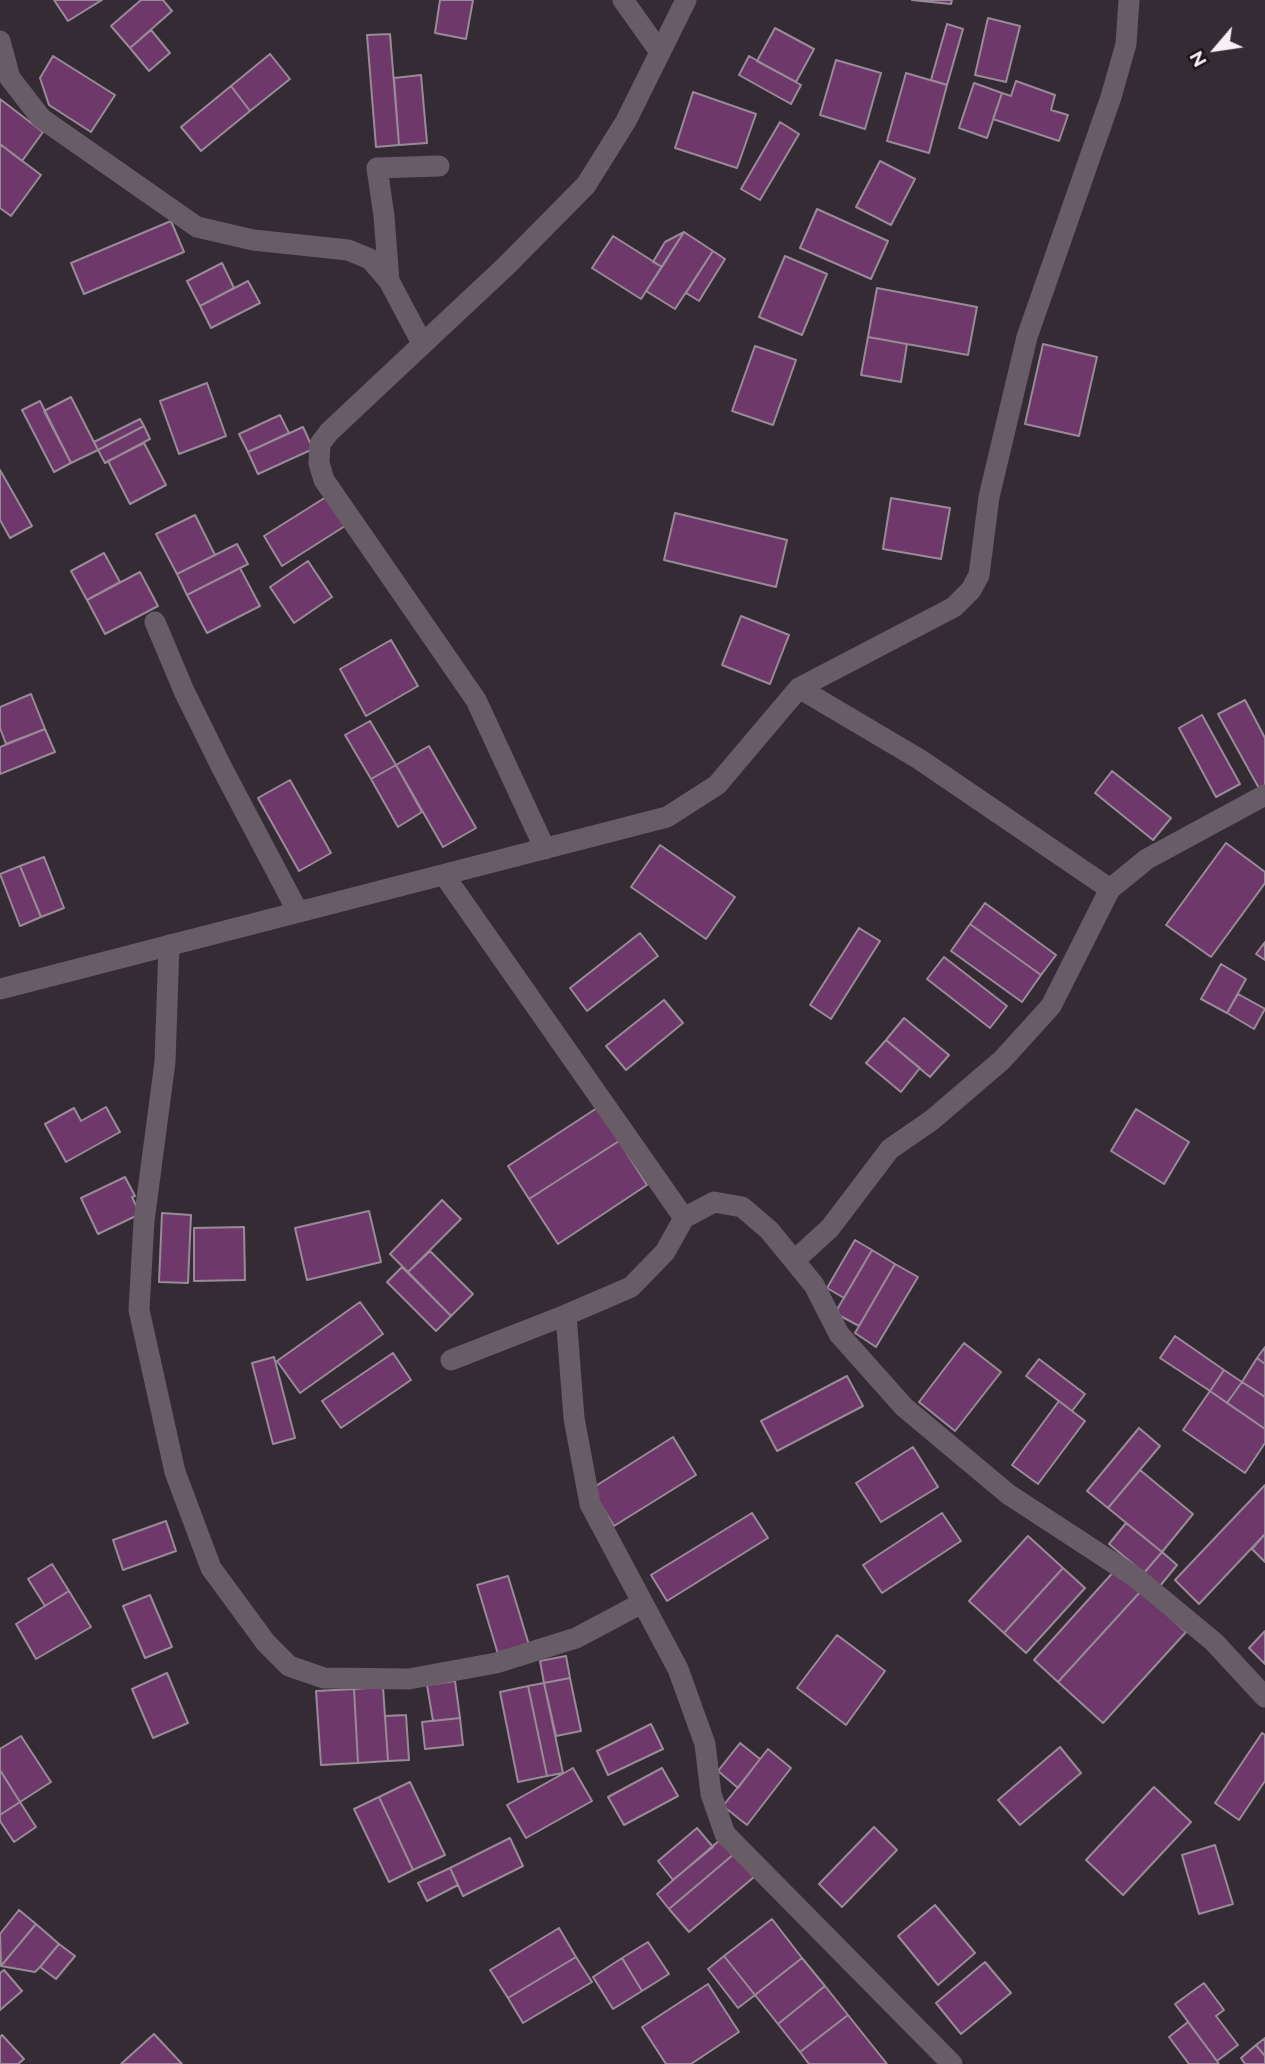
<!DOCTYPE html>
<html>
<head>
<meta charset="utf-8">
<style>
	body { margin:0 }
	#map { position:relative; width:1265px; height:2064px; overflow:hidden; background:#352b34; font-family:Raleway,sans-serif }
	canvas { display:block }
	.north { position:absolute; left:1181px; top:14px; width:70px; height:70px; -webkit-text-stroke:5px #1a1519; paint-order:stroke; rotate:241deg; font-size:19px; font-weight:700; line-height:28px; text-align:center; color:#f7f0f6 }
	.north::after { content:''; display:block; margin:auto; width:24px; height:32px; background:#f7f0f6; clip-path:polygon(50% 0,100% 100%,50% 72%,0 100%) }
</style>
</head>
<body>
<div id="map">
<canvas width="1265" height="2064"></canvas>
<div class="north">N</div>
</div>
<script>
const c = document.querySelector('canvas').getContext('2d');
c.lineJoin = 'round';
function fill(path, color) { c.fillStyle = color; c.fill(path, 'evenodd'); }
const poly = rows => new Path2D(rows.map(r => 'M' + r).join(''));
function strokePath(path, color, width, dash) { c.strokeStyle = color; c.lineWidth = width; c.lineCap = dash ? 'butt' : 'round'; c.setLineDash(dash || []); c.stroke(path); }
const building = poly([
	[54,0,102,0,68,21,54,0],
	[141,0,163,0,172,11,130,48,111,26,141,0],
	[440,0,473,0,466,39,435,33,440,0],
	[912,0,952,0,951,4,912,0],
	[988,18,1020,26,1006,82,975,75,988,18],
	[947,24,963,29,947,85,931,80,947,24],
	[775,28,814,49,796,82,757,61,775,28],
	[151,30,170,53,149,71,130,48,151,30],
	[390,34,399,145,376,147,367,35,390,34],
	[270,54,290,79,250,111,231,86,270,54],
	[53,56,115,95,91,132,49,105,40,78,53,56],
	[749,56,801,85,791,104,739,75,749,56],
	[836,60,881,73,865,129,820,115,836,60],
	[906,73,947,85,929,153,887,141,906,73],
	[421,75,427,143,399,145,394,78,421,75],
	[1016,81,1055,95,1051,110,1068,115,1059,141,993,119,1002,93,1011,96,1016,81],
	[974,83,1002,93,987,138,959,128,974,83],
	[231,86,250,111,201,151,181,127,231,86],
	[693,92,756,114,737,168,675,148,693,92],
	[0,99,43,132,22,161,0,144,0,99],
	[780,122,799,134,760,200,741,189,780,122],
	[0,144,41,175,11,216,0,208,0,144],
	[880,161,915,179,891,225,856,207,880,161],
	[817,209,888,241,871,279,800,248,817,209],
	[171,221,184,252,84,294,71,263,171,221],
	[684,232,713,251,675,309,646,291,684,232],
	[684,232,662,267,653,262,665,242,684,232],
	[613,236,662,267,641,299,592,268,613,236],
	[713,251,725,259,699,301,686,293,713,251],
	[785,256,827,274,802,335,759,317,785,256],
	[222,263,234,288,200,306,187,281,222,263],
	[248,281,260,303,211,328,200,306,248,281],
	[877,288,977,307,968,355,868,337,877,288],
	[868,337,907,344,901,382,861,375,868,337],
	[1043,344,1097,357,1079,436,1025,424,1043,344],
	[755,346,796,360,773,425,732,411,755,346],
	[207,383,226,436,179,454,160,401,207,383],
	[71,397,98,450,71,463,44,411,71,397],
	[40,401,71,463,54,472,22,410,40,401],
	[280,415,289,433,248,452,239,434,280,415],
	[140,419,144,426,98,450,94,442,140,419],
	[144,426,150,439,105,463,98,450,144,426],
	[303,427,313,449,258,474,248,452,303,427],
	[144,443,166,485,130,504,108,461,144,443],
	[0,470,32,526,10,538,0,520,0,470],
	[326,497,345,526,282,566,264,536,326,497],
	[891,498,950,508,941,559,883,549,891,498],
	[675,513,787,540,776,587,664,560,675,513],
	[195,515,215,555,177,574,156,534,195,515],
	[237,544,248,564,187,595,177,574,237,544],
	[104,553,120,582,87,600,71,571,104,553],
	[308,561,332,597,294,623,270,587,308,561],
	[240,568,260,606,207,633,187,595,240,568],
	[140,572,158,606,105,634,87,600,140,572],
	[741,616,789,635,770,684,722,665,741,616],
	[391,640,418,686,366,716,340,669,391,640],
	[31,694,45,729,6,744,0,728,0,707,31,694],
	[1245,700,1265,738,1265,787,1260,790,1218,714,1245,700],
	[1202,715,1240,784,1216,797,1179,728,1202,715],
	[370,721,396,765,371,779,345,735,370,721],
	[45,729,55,752,0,774,0,747,45,729],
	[429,746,476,828,443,847,396,765,429,746],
	[396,765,422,812,398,827,371,779,396,765],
	[1112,771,1171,818,1153,840,1095,793,1112,771],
	[290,780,331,853,299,871,258,798,290,780],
	[1226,843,1265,872,1265,883,1211,957,1166,925,1226,843],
	[660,845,735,897,706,939,631,887,660,845],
	[44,857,64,908,41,917,20,866,44,857],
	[20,866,41,917,20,926,0,874,20,866],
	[985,903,1056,955,1041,975,970,924,985,903],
	[970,924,1041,975,1022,1002,951,951,970,924],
	[859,928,880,941,831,1019,810,1005,859,928],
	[640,933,658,956,587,1011,570,988,640,933],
	[1265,942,1265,960,1256,954,1265,942],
	[944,957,1007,1006,990,1028,927,979,944,957],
	[1221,964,1246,979,1227,1013,1201,999,1221,964],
	[1238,994,1265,1009,1254,1029,1227,1013,1238,994],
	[664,1000,683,1023,626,1070,606,1046,664,1000],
	[904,1018,949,1055,930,1077,886,1040,904,1018],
	[886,1040,920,1068,901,1092,866,1063,886,1040],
	[106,1107,120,1132,66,1162,45,1124,74,1108,81,1121,106,1107],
	[597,1108,619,1141,529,1199,508,1166,597,1108],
	[1136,1109,1189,1142,1164,1184,1111,1151,1136,1109],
	[619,1141,647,1185,558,1244,529,1199,619,1141],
	[125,1177,135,1196,132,1197,140,1214,98,1234,81,1198,125,1177],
	[442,1200,461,1219,408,1272,390,1254,442,1200],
	[369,1211,381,1262,307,1280,295,1228,369,1211],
	[162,1213,191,1215,188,1283,159,1282,162,1213],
	[244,1227,245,1280,194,1281,194,1228,244,1227],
	[855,1240,872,1250,844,1298,827,1288,855,1240],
	[872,1250,895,1264,859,1326,835,1313,872,1250],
	[430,1251,473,1294,451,1316,408,1272,430,1251],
	[895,1264,918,1277,876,1347,855,1333,895,1264],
	[402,1267,451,1316,436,1331,387,1282,402,1267],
	[360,1302,383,1334,300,1393,277,1361,360,1302],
	[1175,1336,1224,1370,1210,1391,1160,1358,1175,1336],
	[964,1343,1001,1372,955,1431,919,1402,964,1343],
	[1265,1347,1265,1364,1257,1358,1265,1347],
	[393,1353,411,1380,341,1428,322,1401,393,1353],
	[274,1357,295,1438,273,1444,252,1363,274,1357],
	[1257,1358,1265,1364,1265,1397,1242,1382,1257,1358],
	[1039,1359,1085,1394,1072,1411,1026,1376,1039,1359],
	[1224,1370,1242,1382,1227,1403,1210,1391,1224,1370],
	[847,1376,863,1406,777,1451,761,1421,847,1376],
	[1242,1382,1265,1397,1265,1429,1227,1403,1242,1382],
	[1210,1391,1265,1429,1265,1443,1245,1473,1183,1430,1210,1391],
	[1059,1401,1085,1421,1038,1484,1012,1465,1059,1401],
	[1139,1428,1160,1446,1108,1508,1087,1491,1139,1428],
	[673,1437,696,1475,614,1526,591,1489,673,1437],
	[913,1447,938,1487,881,1522,856,1483,913,1447],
	[1140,1470,1193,1514,1162,1552,1108,1508,1140,1470],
	[1265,1485,1265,1534,1199,1604,1175,1580,1265,1485],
	[752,1513,768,1538,667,1601,651,1575,752,1513],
	[942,1513,961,1541,882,1593,863,1565,942,1513],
	[166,1521,176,1551,123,1570,113,1540,166,1521],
	[1126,1523,1162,1552,1144,1573,1109,1544,1126,1523],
	[1265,1534,1265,1562,1252,1549,1265,1534],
	[1028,1536,1063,1568,1004,1633,969,1601,1028,1536],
	[1162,1552,1177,1565,1160,1586,1144,1573,1162,1552],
	[52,1564,69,1591,45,1606,28,1579,52,1564],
	[1063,1568,1085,1588,1026,1653,1004,1633,1063,1568],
	[1117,1568,1141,1591,1058,1682,1034,1660,1117,1568],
	[508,1576,529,1645,498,1654,477,1585,508,1576],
	[69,1591,91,1627,36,1659,16,1624,69,1591],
	[1141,1591,1186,1632,1103,1723,1058,1682,1141,1591],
	[150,1595,172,1647,145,1658,123,1606,150,1595],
	[1265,1631,1265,1664,1249,1648,1265,1631],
	[837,1635,885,1671,846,1725,797,1688,837,1635],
	[566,1656,570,1678,544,1683,540,1661,566,1656],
	[167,1673,188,1723,153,1738,132,1689,167,1673],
	[570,1678,581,1731,556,1736,544,1683,570,1678],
	[455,1681,460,1718,433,1721,427,1685,455,1681],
	[544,1683,563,1773,547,1776,528,1686,544,1683],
	[528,1686,547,1776,518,1782,500,1692,528,1686],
	[383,1687,388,1761,358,1763,354,1689,383,1687],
	[354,1689,358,1763,321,1765,316,1691,354,1689],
	[406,1715,409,1760,388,1761,385,1716,406,1715],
	[460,1718,463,1745,425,1749,422,1722,460,1718],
	[651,1724,663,1749,608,1775,597,1751,651,1724],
	[1262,1733,1265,1735,1265,1781,1239,1820,1215,1803,1262,1733],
	[21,1736,51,1782,20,1802,0,1770,0,1749,21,1736],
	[740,1743,760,1759,738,1788,718,1771,740,1743],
	[1060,1747,1081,1773,1020,1825,998,1800,1060,1747],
	[768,1749,791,1768,747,1825,723,1806,768,1749],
	[573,1768,592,1801,526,1838,507,1805,573,1768],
	[662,1768,678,1796,624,1825,608,1797,662,1768],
	[0,1770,20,1802,0,1815,0,1770],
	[410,1782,445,1855,413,1870,379,1797,410,1782],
	[1154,1787,1191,1822,1123,1895,1086,1860,1154,1787],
	[379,1797,413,1870,389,1882,354,1809,379,1797],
	[20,1802,36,1827,14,1842,0,1821,0,1815,20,1802],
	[874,1827,897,1850,842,1907,819,1884,874,1827],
	[697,1828,713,1847,673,1880,658,1861,697,1828],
	[510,1838,523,1866,463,1896,450,1868,510,1838],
	[721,1839,734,1854,669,1909,657,1894,721,1839],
	[1215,1845,1233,1904,1199,1914,1182,1855,1215,1845],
	[734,1854,754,1877,689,1932,669,1909,734,1854],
	[450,1868,458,1885,427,1901,418,1883,450,1868],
	[935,1905,975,1953,938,1985,898,1936,935,1905],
	[19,1910,36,1924,1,1966,0,1934,19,1910],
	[772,1919,802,1958,755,1995,724,1956,772,1919],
	[36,1924,59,1944,40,1967,35,1972,1,1966,36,1924],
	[559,1928,576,1957,508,1998,490,1970,559,1928],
	[648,1942,669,1974,642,1991,622,1958,648,1942],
	[59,1944,75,1956,56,1979,40,1967,59,1944],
	[724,1956,755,1995,738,2008,708,1969,724,1956],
	[576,1957,592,1982,523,2023,508,1998,576,1957],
	[622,1958,642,1991,613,2009,593,1977,622,1958],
	[802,1958,825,1986,778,2024,755,1995,802,1958],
	[985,1962,1011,1993,961,2034,936,2003,985,1962],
	[4,1970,22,1991,0,2010,0,1973,4,1970],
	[1204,1983,1224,2010,1216,2016,1238,2045,1217,2061,1175,2004,1204,1983],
	[708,1984,739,2032,691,2064,666,2064,642,2027,708,1984],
	[825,1986,848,2015,800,2052,778,2024,825,1986],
	[848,2015,887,2064,809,2064,800,2052,848,2015],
	[1188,2022,1217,2061,1219,2064,1189,2064,1169,2037,1188,2022],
	[154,2034,182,2064,121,2064,154,2034],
	[2,2035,24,2059,18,2064,0,2064,0,2037,2,2035],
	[1265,2038,1265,2056,1256,2045,1265,2038],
	[1256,2045,1265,2056,1265,2064,1245,2064,1241,2058,1256,2045]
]);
const street = poly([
	[623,0,660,52],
	[0,41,10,78,41,118,197,227,253,240,348,250,370,259,389,281,422,343],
	[389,281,384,216,377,168,439,166],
	[155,622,184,691,222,768,298,912],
	[799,688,919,759,1110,889],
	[545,849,476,700,324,480,319,463,320,444,329,432,506,266,586,185,626,121,686,0],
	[444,875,684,1218],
	[169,945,165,1062,144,1221,139,1310,175,1472,211,1568,266,1643,289,1666,324,1678,409,1679,496,1663,576,1638,642,1603],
	[0,989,667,817,717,785,799,688,954,607,971,590,979,575,989,497,1027,337,1111,97,1126,44,1129,0],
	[794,1261,830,1228,890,1149,932,1120,1002,1060,1051,1006,1110,889,1147,859,1265,795],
	[566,1315,574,1418,590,1504,678,1669,705,1744,711,1794,725,1834,952,2064],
	[451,1360,566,1315,631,1287,665,1252,684,1218,714,1202,742,1207,769,1230,814,1285,839,1334,904,1407,1008,1494,1138,1579,1214,1642,1265,1697]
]);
fill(building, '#6e386a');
strokePath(building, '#988b97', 2);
strokePath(street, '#685c66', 21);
</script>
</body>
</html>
